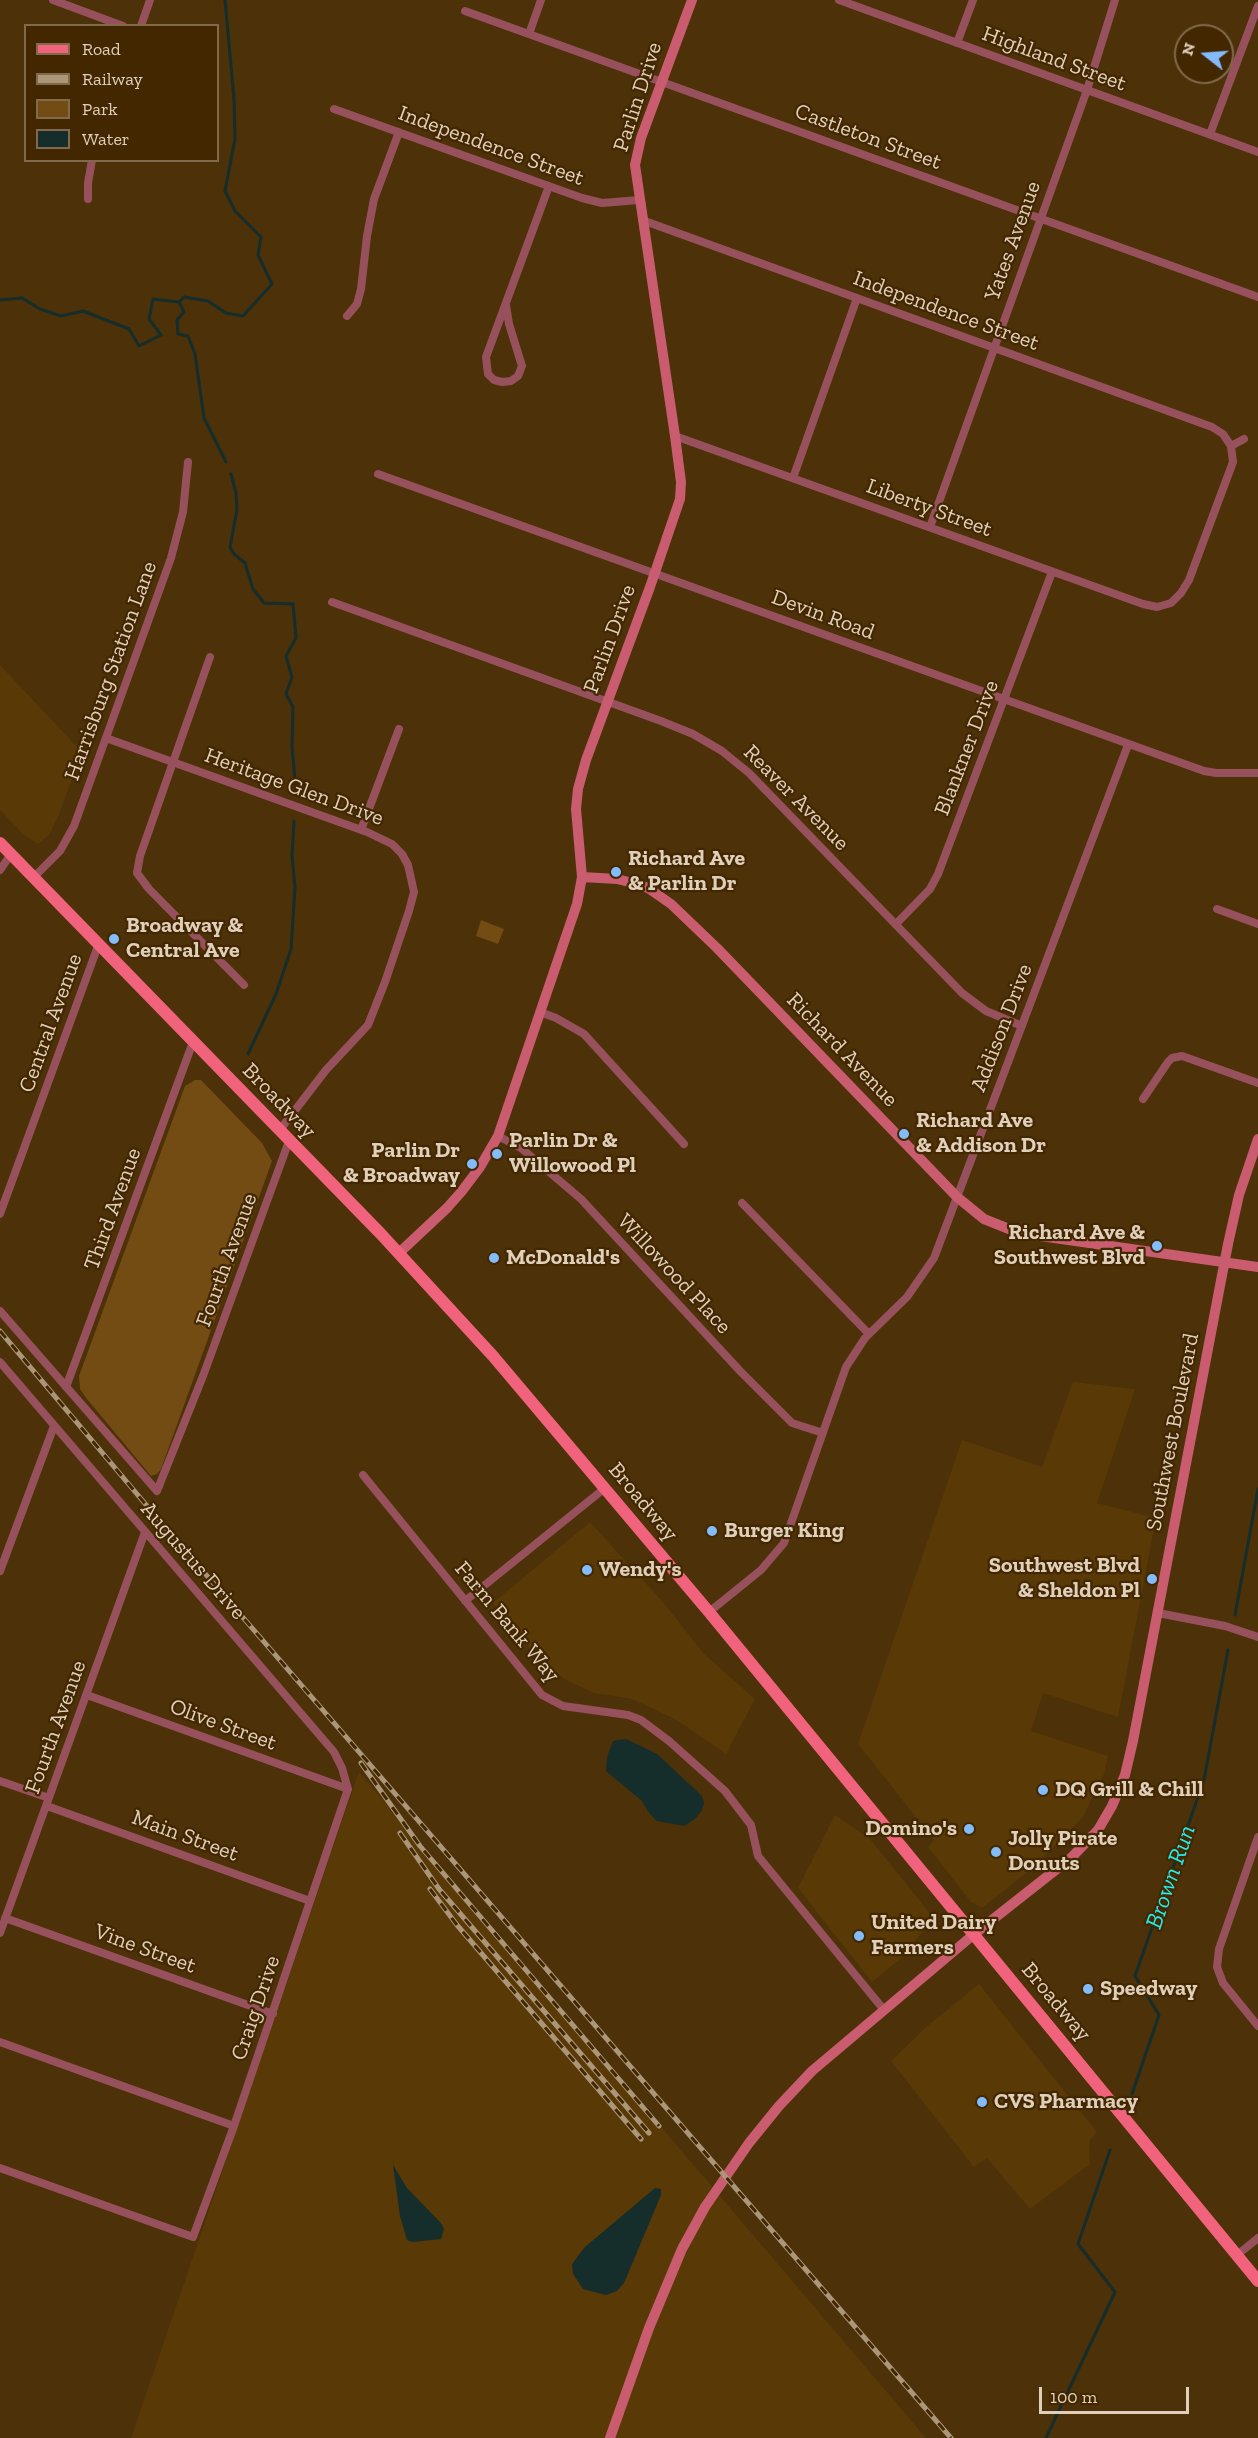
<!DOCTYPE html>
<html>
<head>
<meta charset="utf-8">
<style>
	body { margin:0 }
	#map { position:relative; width:1258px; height:2438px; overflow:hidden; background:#4d3108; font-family:"Zilla Slab",serif }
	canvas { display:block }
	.legend { position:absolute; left:24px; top:24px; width:195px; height:138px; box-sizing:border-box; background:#422700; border:2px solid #816a4b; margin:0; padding:8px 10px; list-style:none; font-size:18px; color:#e0cfbb }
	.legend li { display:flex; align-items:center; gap:12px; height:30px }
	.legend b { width:30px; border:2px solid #816a4b }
	.north { position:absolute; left:1174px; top:24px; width:60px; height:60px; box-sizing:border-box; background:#422700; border:2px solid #816a4b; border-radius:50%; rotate:287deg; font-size:16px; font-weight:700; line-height:24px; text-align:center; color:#e0cfbb }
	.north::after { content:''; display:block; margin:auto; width:21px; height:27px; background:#83bcfb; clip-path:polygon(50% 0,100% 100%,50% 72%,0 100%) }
	.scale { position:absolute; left:1039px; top:2387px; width:150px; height:27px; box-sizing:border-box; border:3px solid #e0cfbb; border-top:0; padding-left:8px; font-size:18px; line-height:21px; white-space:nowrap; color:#e0cfbb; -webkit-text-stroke:4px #422700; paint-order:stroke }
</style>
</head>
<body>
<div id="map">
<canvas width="1258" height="2438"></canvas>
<ul class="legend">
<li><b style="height:8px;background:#f1627d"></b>Road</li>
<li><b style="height:8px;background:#ab967a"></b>Railway</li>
<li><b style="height:16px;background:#734c14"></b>Park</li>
<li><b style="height:16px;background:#152d2b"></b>Water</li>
</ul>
<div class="north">N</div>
<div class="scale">100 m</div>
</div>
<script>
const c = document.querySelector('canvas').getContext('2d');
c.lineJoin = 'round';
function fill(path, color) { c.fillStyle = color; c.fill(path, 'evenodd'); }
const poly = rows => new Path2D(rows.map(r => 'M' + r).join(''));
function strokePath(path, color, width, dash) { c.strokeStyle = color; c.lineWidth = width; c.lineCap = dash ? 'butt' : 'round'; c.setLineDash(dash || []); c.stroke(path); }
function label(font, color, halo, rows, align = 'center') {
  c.font = font + ' "Zilla Slab",serif'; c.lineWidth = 4.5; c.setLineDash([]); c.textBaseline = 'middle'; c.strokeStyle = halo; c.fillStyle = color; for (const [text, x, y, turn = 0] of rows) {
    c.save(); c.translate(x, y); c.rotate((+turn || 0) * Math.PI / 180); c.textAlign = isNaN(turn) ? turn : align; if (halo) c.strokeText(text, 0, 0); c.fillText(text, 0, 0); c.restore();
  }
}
const built = poly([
	[0,665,82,752,58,817,49,835,38,844,23,834,0,810],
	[1073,1382,1135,1389,1097,1503,1156,1518,1118,1717,1043,1693,1031,1731,1108,1756,1104,1774,1083,1817,1035,1866,982,1908,971,1902,928,1847,934,1840,858,1744,962,1440,1042,1467],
	[590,1522,663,1602,704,1654,755,1699,726,1754,677,1720,632,1699,594,1693,564,1679,532,1651,493,1603],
	[359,1772,926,2438,131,2438],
	[835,1815,870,1839,929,1912,930,1922,926,1928,900,1959,872,1982,798,1888],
	[979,1984,1097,2132,1089,2141,1090,2164,1030,2209,987,2158,974,2167,891,2061,925,2028]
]);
const green = poly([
	[481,920,504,929,498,944,476,936],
	[195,1080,201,1080,262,1143,272,1161,161,1469,157,1474,151,1476,87,1399,80,1389,79,1376,185,1086]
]);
const water = poly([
	[626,1739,657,1754,702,1796,704,1803,702,1810,695,1819,684,1826,657,1821,649,1813,642,1801,606,1771,607,1757,613,1741],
	[393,2165,407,2188,441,2223,444,2229,441,2239,412,2242,407,2240,400,2216],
	[655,2188,661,2189,661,2195,624,2283,617,2291,606,2295,583,2289,573,2274,572,2265,575,2260,585,2247]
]);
const stream = poly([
	[0,300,22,298,40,309,61,316,83,311,129,329,139,346,161,335,149,319,153,299,179,302,184,297,208,301,226,313,243,316,272,284,258,255,261,237,235,211,225,191,235,139,234,99,225,0],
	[179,302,184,312,177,320,178,334,188,336,195,354,204,418,226,462],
	[231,474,236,493,237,510,230,547,234,554,245,563,253,589,264,603,293,604,296,638,286,656,292,677,286,694,293,707,292,747,296,790],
	[248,1054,276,994,291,949,295,887,292,856,294,821],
	[1235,1615,1258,1489],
	[1132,2094,1159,2015,1135,1976,1204,1780,1228,1650],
	[1046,2438,1115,2292,1078,2244,1110,2150]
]);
const street = poly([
	[53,0,123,26],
	[839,0,1258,152],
	[465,11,1258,297],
	[141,26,150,0],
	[529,34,541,0],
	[957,43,973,0],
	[334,109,582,198,602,203,639,200],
	[1210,134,1258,6],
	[88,199,88,183,92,160],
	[642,220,1212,427,1223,434,1231,446,1233,462,1189,580,1181,593,1171,603,1157,607,1143,604,675,436],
	[506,305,509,324,522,366,518,376,511,381,502,382,494,380,488,374,486,357,549,186],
	[347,316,357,304,361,289,367,236,374,199,399,132],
	[1231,446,1244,439],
	[378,474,1204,771,1216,773,1258,773],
	[793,478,857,298],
	[930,527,1087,90,1115,0],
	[332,602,661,721,693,734,722,751,749,773,962,993,986,1011,1022,1026],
	[210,657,140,856,137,873,149,889,244,985],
	[106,738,367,832,392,844,402,854,408,865,414,892,409,911,385,982,368,1025,326,1070,279,1131],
	[361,830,399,729],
	[0,870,11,854],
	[34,877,60,851,74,826,171,558,183,512,188,462],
	[1217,909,1258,924],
	[896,924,930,889,938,874,1052,572],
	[540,1012,556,1018,584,1034,684,1144],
	[1143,1099,1168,1062,1172,1058,1182,1056,1258,1083],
	[498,1136,521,1148,581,1199,741,1372,792,1423,823,1433],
	[742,1203,869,1334],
	[0,1214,98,946],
	[0,1311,157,1491,203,1376,289,1141],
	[0,1362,334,1752,342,1768,348,1789],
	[66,1387,193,1042],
	[363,1475,542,1695,563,1706,628,1715,641,1720,669,1741,725,1791,751,1825,758,1856,884,2010],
	[0,1571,54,1426],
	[465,1601,605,1488],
	[709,1612,761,1570,784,1543,846,1367,865,1338,907,1297,934,1258,1128,745],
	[1158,1613,1225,1626,1258,1637],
	[87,1695,348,1789],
	[0,1781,49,1798],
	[47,1806,310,1901],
	[1258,1837,1219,1949,1217,1967,1223,1983,1258,2026],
	[5,1918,273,2014],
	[0,1933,145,1532],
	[0,2042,234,2126],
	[0,2168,193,2237,234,2126,348,1789],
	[1237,2255,1258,2238]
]);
const secondary = poly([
	[582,877,617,879,637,884,648,888,671,904,717,948,957,1197,984,1219,1019,1233,1258,1267],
	[399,1253,447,1208,462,1191,480,1167,498,1136,577,904,582,877,576,809,578,789,586,760,650,587,680,499,681,482,675,436,635,165,641,138,692,0],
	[610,2438,649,2328,682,2249,705,2207,749,2143,779,2106,812,2071,973,1935,1072,1857,1098,1830,1112,1806,1125,1775,1133,1741,1228,1244,1239,1195,1258,1139]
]);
const primary = poly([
	[0,843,380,1233,493,1356,709,1612,1258,2281]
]);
const rail = poly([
	[0,1331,158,1519,951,2438],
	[361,1763,420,1846,659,2126],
	[400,1833,439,1889,649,2133],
	[430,1889,457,1925,641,2139]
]);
const markers = [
	[616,872,6,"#83bcfb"],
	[114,939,6,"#83bcfb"],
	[904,1134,6,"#83bcfb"],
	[497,1154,6,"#83bcfb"],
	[472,1164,6,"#83bcfb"],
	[1157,1246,6,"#83bcfb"],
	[494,1258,6,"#83bcfb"],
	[712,1531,6,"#83bcfb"],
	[587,1570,6,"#83bcfb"],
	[1152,1579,6,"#83bcfb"],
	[1043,1790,6,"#83bcfb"],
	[969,1829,6,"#83bcfb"],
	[996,1852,6,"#83bcfb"],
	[859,1936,6,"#83bcfb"],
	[1088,1989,6,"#83bcfb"],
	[982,2102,6,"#83bcfb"]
];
const streetNames = [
	["Highland Street",1054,59,20],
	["Parlin Drive",638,97,-72],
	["Castleton Street",868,137,20],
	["Independence Street",491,146,20],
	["Yates Avenue",1013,241,-70],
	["Independence Street",946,311,20],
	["Liberty Street",929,508,20],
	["Devin Road",823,615,20],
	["Parlin Drive",610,639,-70],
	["Harrisburg Station Lane",111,671,-70],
	["Blankner Drive",967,748,-69],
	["Heritage Glen Drive",294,787,20],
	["Reaver Avenue",796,798,45],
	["Central Avenue",51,1023,-70],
	["Addison Drive",1002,1028,-69],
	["Richard Avenue",842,1050,46],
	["Broadway",279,1101,46],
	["Third Avenue",113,1209,-70],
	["Fourth Avenue",227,1260,-70],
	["Willowood Place",674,1274,47],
	["Southwest Boulevard",1173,1432,-79],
	["Broadway",643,1502,50],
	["Augustus Drive",193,1561,49],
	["Farm Bank Way",507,1622,50],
	["Olive Street",223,1725,20],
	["Fourth Avenue",56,1727,-70],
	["Main Street",185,1836,20],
	["Vine Street",145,1949,20],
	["Broadway",1056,2002,50],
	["Craig Drive",256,2008,-71]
];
const poiNames = [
	["Richard Ave",628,859],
	["& Parlin Dr",628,884],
	["Broadway &",126,926],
	["Central Ave",126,951],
	["Richard Ave",916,1121],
	["& Addison Dr",916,1146],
	["Parlin Dr &",509,1141],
	["Willowood Pl",509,1166],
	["Parlin Dr",460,1151,"right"],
	["& Broadway",460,1176,"right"],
	["Richard Ave &",1145,1233,"right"],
	["Southwest Blvd",1145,1258,"right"],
	["McDonald's",506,1258],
	["Burger King",724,1531],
	["Southwest Blvd",1140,1566,"right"],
	["& Sheldon Pl",1140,1591,"right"],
	["Wendy's",599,1570],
	["DQ Grill & Chill",1055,1790],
	["Domino's",957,1829,"right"],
	["Jolly Pirate",1008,1839],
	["Donuts",1008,1864],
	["United Dairy",871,1923],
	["Farmers",871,1948],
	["Speedway",1100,1989],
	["CVS Pharmacy",994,2102]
];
const waterNames = [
	["Brown Run",1171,1877,-71]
];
fill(built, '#593905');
fill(green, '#734c14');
fill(water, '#152d2b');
strokePath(stream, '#152d2b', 3);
strokePath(street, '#97515c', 8);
strokePath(secondary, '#ca5c6f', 10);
strokePath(primary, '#f1627d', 12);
strokePath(rail, '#ab967a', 5);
strokePath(rail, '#422700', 3, [9]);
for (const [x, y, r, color] of markers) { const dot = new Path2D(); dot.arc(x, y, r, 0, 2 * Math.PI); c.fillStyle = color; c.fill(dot); strokePath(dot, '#422700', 2); }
label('22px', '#e0cfbb', '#422700', streetNames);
label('bold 22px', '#e0cfbb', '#422700', poiNames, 'left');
label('italic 24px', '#25ebe6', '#422700', waterNames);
</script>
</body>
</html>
